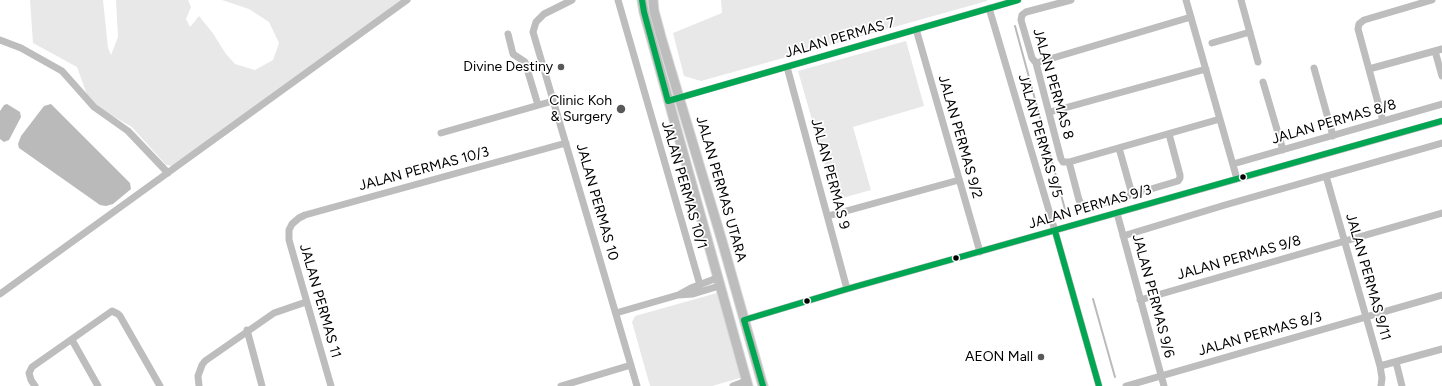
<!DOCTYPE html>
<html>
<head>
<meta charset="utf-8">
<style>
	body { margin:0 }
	canvas { display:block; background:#fff }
</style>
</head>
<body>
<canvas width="1442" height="386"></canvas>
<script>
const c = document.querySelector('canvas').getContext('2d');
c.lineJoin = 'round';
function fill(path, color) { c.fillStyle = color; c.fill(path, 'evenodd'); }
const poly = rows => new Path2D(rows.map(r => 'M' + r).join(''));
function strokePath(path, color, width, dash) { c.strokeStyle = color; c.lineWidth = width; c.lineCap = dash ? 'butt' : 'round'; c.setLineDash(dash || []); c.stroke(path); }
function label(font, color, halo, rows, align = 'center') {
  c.font = font + ' Figtree,sans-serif'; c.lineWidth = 3.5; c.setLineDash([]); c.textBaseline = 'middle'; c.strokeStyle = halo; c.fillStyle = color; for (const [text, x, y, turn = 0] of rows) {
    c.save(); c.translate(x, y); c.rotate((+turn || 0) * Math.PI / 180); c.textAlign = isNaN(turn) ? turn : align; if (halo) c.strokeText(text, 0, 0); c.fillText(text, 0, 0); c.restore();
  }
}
const green = poly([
	[30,0,103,0,108,48,111,55,118,37,116,0,188,0,191,7,186,19,190,27,199,16,212,32,226,54,235,64,255,70,273,60,279,43,269,22,249,9,222,0,403,0,173,166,166,165,132,127,90,103,77,67,33,43],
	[721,0,987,0,987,1,701,81,684,76,673,33,722,13],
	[906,41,924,106,853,127,871,190,835,200,798,71],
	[717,293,720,295,742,375,740,378,712,386,650,386,632,322,635,316]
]);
const water = poly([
	[7,104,20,112,21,117,9,140,4,142,0,139,0,111,4,105],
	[51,104,130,183,131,189,113,204,106,206,100,205,19,148,18,144,21,136,44,106]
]);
const stream = poly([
	[1015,26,1066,213],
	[1093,299,1115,377]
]);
const minor = poly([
	[572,0,544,14,536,22,533,32,637,386],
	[618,0,700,285],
	[1071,0,1026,12,1022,15,1021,20,1032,58,1036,63,1061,159,1063,162,1069,162,1220,119],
	[1186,0,1237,179],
	[1241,0,1258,62],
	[989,8,1055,231,1099,386],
	[916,29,980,252],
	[508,34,513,54,525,62,538,105],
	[0,40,21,48,62,71,94,107,128,131,168,173],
	[1212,43,1250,32],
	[1435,51,1442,76],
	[1036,63,1191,17],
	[787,67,847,289],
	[1314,68,1333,136],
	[1369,69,1442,49],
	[1263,82,1283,150],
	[668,101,1018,0],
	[1050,112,1206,69],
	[1383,121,1358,29,1359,24,1364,20,1432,0],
	[441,133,553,101],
	[1119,148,1132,194],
	[1069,162,1079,200,1083,207,1090,207,1178,181,1180,178,1180,175,1169,134],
	[1233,164,1442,104],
	[1326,176,1380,366,1382,378,1381,386],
	[1117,213,1164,386],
	[828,216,959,180],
	[1123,236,1225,205,1442,143],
	[0,294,407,0],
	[680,294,691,288,717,278],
	[1140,300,1442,213],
	[616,313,678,295,693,294,719,286],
	[744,320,847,289,1442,121],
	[247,330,262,386],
	[72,340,98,386],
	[1396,362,1402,386],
	[1380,366,1442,349],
	[35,386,31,380,29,373,32,367,112,311,118,314,120,316,160,386],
	[199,386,198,376,202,365,205,361,274,313,306,302],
	[331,386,289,240,289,230,292,224,299,218,305,215,566,143],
	[561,386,631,365],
	[733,386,746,381],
	[1126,386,1442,295]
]);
const major = poly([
	[642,0,644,12,748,386],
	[653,0,654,11,661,37,722,241,763,386]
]);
const bus1 = poly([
	[642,0,644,12,668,101,1018,0],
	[1055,231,1099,386],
	[763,386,744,320,847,289,1442,121]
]);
const markers = [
	[561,67,4,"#595959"],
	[621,109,5,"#595959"],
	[1243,177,3.5,"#000"],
	[956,258,3.5,"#000"],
	[807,301,3.5,"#000"],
	[1041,357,4,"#595959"]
];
const streetNames = [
	["JALAN PERMAS 7",840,38,-16],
	["JALAN PERMAS 8",1053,84,74],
	["JALAN PERMAS 8/8",1334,122,-16],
	["JALAN PERMAS 9/5",1040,136,74],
	["JALAN PERMAS 9/2",960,137,74],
	["JALAN PERMAS 10/3",424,169,-15],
	["JALAN PERMAS 9",830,174,75],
	["JALAN PERMAS 10/1",684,185,74],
	["JALAN PERMAS UTARA",721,189,74],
	["JALAN PERMAS 10",597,202,74],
	["JALAN PERMAS 9/3",1090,207,-16],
	["JALAN PERMAS 9/8",1239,258,-16],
	["JALAN PERMAS 9/11",1368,277,74],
	["JALAN PERMAS 9/6",1153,296,75],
	["JALAN PERMAS 11",320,301,74],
	["JALAN PERMAS 8/3",1260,334,-16]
];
const poiNames = [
	["Divine Destiny",553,67],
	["Clinic Koh",612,101],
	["& Surgery",612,117],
	["AEON Mall",1033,357]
];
fill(green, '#e8e8e8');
fill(water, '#bababa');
strokePath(stream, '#bababa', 2);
strokePath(major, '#dbdbdb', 11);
strokePath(minor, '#bdbdbd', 7);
strokePath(major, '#bdbdbd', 9);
strokePath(bus1, '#00a651', 6);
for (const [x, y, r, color] of markers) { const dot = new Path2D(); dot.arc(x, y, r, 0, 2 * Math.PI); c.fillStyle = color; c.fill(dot); strokePath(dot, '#fff', 1.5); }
label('14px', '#000', '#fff', streetNames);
label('14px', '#000', '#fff', poiNames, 'right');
</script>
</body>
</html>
